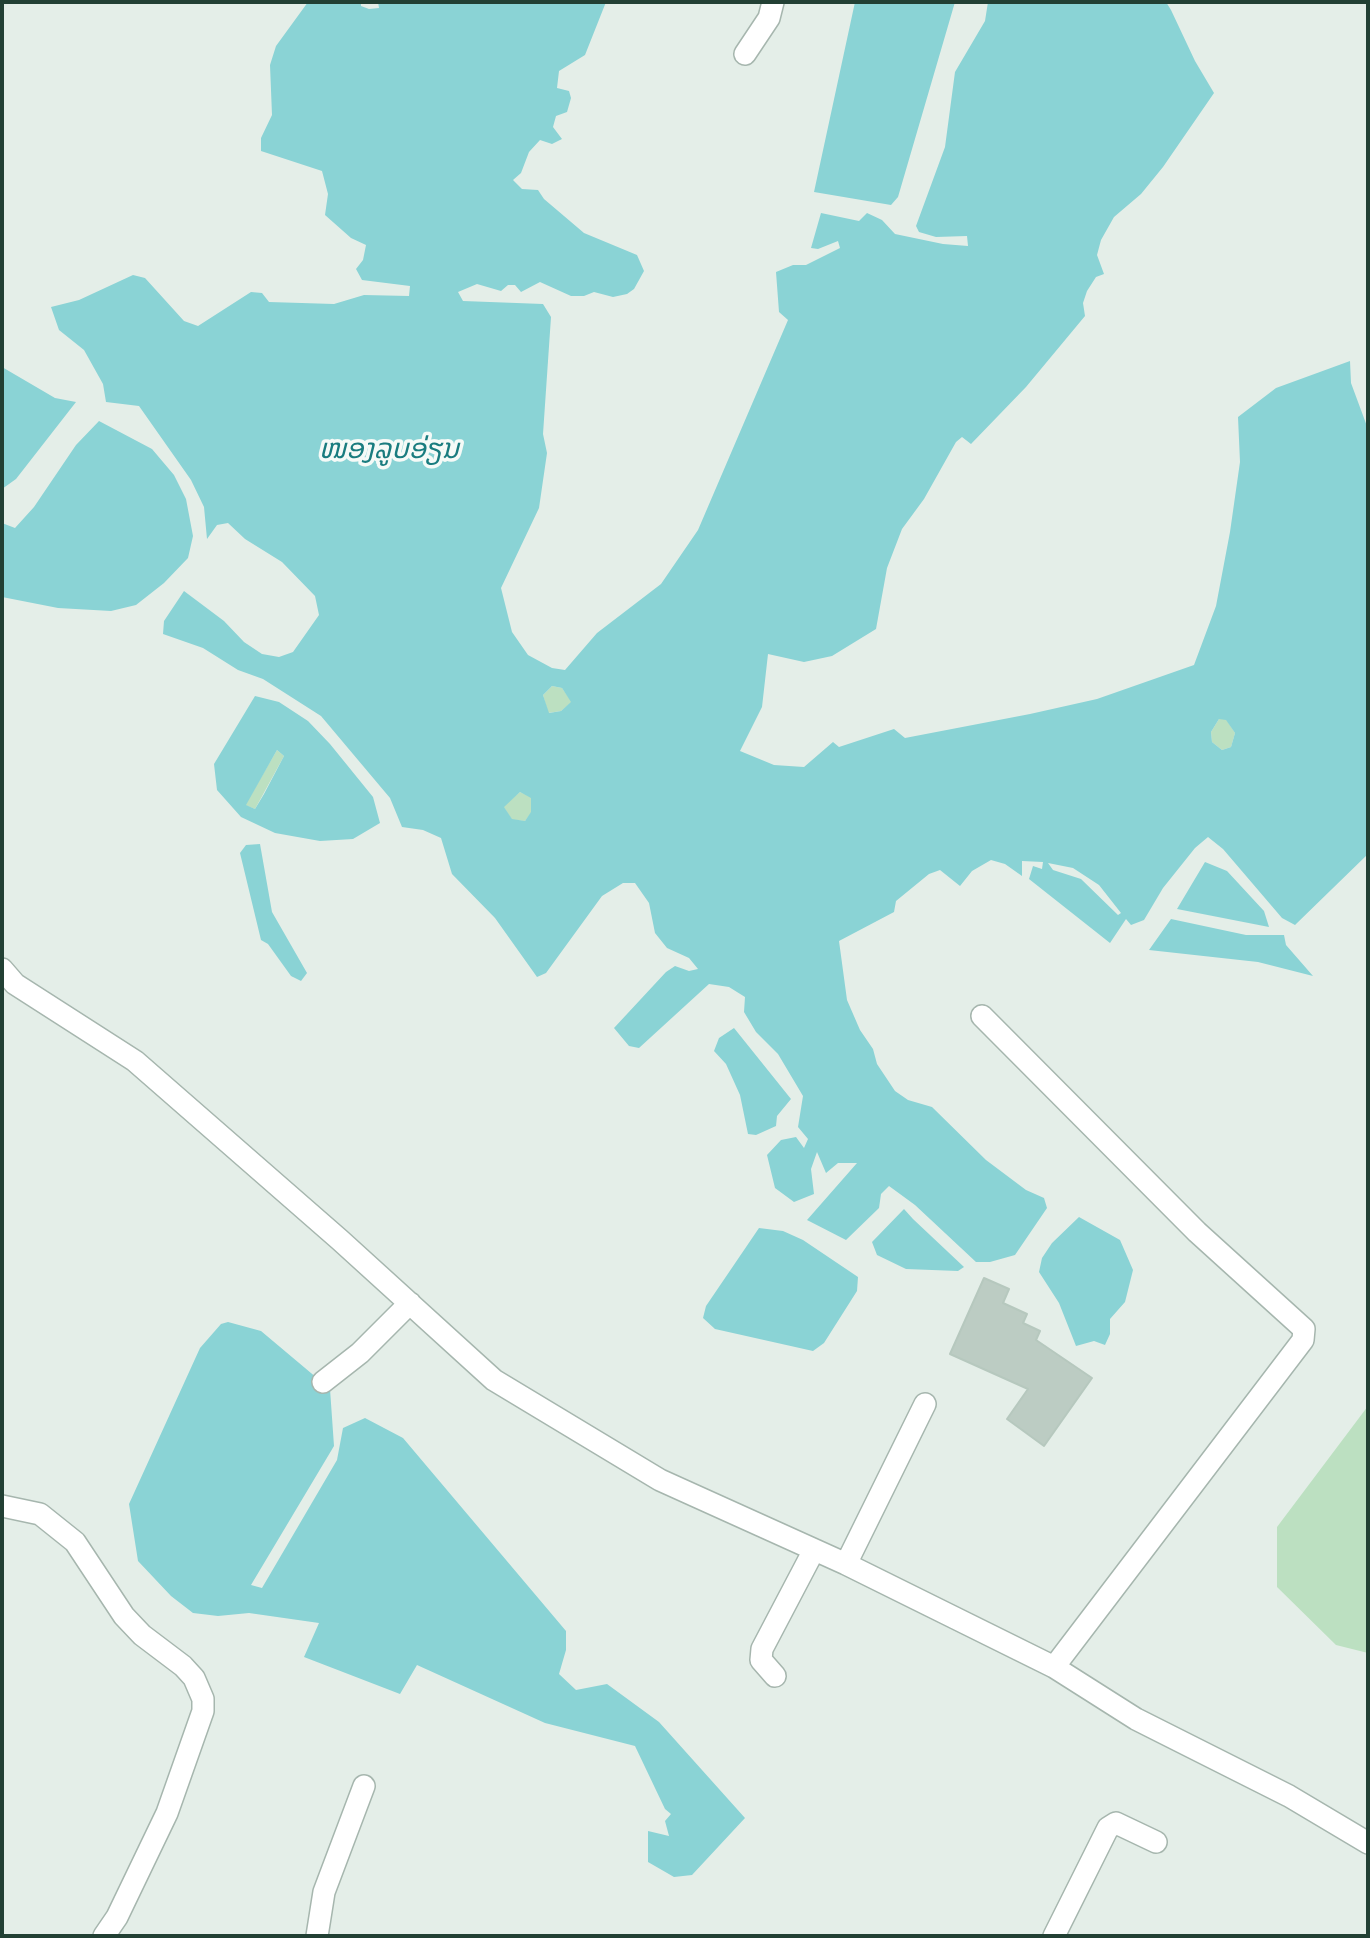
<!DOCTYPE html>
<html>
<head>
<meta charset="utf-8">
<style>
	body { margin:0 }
	#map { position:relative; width:1370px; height:1938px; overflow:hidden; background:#e4eee8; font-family:"Titillium Web",sans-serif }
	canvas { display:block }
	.frame { position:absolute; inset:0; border:4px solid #224034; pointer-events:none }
</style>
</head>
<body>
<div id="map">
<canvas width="1370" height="1938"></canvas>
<div class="frame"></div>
</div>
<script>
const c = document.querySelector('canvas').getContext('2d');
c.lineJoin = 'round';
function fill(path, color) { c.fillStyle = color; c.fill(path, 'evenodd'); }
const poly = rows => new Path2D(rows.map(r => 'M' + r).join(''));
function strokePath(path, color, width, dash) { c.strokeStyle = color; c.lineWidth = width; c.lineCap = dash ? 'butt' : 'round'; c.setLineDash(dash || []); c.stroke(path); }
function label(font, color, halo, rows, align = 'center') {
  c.font = font + ' "Titillium Web","Noto Sans Lao",sans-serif'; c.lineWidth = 7; c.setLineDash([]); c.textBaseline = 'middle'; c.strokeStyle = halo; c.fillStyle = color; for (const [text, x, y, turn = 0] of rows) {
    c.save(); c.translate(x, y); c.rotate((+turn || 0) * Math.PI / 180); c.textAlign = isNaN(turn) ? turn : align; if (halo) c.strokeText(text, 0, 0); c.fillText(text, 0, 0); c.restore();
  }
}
const green = poly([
	[552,686,562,688,572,702,561,711,548,713,543,695],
	[1219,719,1226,719,1235,733,1231,747,1222,750,1212,742,1211,732],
	[277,750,284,756,255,809,245,805],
	[520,792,531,797,532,812,525,821,512,820,503,806],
	[1368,1406,1368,1653,1336,1645,1277,1587,1277,1527]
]);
const water = poly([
	[308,2,361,2,361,6,369,9,379,8,378,2,606,2,585,55,559,71,557,88,569,91,571,98,567,112,556,116,553,127,562,139,552,144,540,140,529,152,521,173,513,180,522,189,538,190,544,199,584,233,637,255,644,271,634,289,627,294,613,297,594,292,584,296,571,296,540,282,521,292,515,285,508,285,501,291,477,284,458,292,463,301,543,304,551,317,543,434,547,453,539,508,501,588,512,632,528,655,552,668,565,670,597,633,661,584,698,530,788,320,779,312,776,272,793,265,806,265,840,248,838,241,818,249,811,248,821,213,859,221,867,213,882,220,895,234,943,244,968,246,967,236,936,237,919,232,916,226,945,147,955,72,985,21,988,2,1166,2,1171,10,1195,61,1214,93,1163,167,1141,194,1114,217,1101,240,1097,255,1104,274,1096,277,1087,291,1083,303,1085,316,1026,387,971,444,962,437,956,442,924,499,902,529,887,568,876,629,832,656,804,662,768,654,762,707,740,751,774,765,804,767,833,742,839,747,894,729,905,738,1030,714,1097,699,1194,665,1216,606,1230,532,1240,462,1238,417,1276,388,1350,361,1351,383,1368,429,1368,854,1295,925,1282,918,1223,849,1208,837,1195,848,1163,888,1144,920,1131,925,1126,919,1110,943,1029,879,1033,866,1042,869,1043,862,1022,861,1022,876,1005,864,991,860,972,871,960,886,940,870,929,874,896,901,894,912,839,941,847,1000,860,1030,873,1049,877,1064,895,1091,908,1100,932,1107,986,1160,1026,1190,1044,1198,1047,1208,1015,1255,990,1262,976,1262,915,1205,889,1186,881,1194,879,1208,846,1240,807,1220,857,1163,838,1163,826,1173,817,1152,811,1169,814,1194,794,1202,775,1188,767,1155,781,1140,796,1137,804,1148,808,1139,798,1127,803,1096,778,1054,756,1032,744,1012,745,997,729,987,709,984,639,1048,629,1046,614,1028,666,972,675,966,689,971,698,969,689,958,667,948,655,933,649,903,635,883,623,883,602,896,546,973,537,977,495,918,452,874,441,838,423,830,402,827,390,798,321,716,263,679,238,670,203,648,163,634,164,621,184,591,224,621,244,642,262,654,279,657,293,652,319,615,315,596,282,562,245,539,228,523,217,525,207,539,204,507,191,480,139,406,106,402,103,384,84,350,59,330,51,307,79,300,133,275,145,278,184,321,198,326,251,292,262,293,269,302,334,304,364,295,409,296,410,286,362,280,356,269,363,260,366,245,351,238,325,215,328,194,322,171,261,151,261,138,272,115,270,65,276,46],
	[552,686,562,688,571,702,561,711,549,713,543,695],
	[1219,719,1226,720,1235,733,1231,747,1222,750,1212,742,1211,732],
	[520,792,531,798,531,812,525,821,512,819,504,807],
	[1048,863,1073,868,1099,885,1121,913,1118,915,1081,879,1053,870],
	[855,2,955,2,898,197,891,205,814,192],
	[2,367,55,398,76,402,16,479,2,489],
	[99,421,152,449,174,475,186,499,193,536,188,558,164,583,136,605,111,611,58,608,2,597,2,523,15,528,34,507,76,445],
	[255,696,279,702,308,721,330,744,373,797,380,823,353,839,320,841,275,833,241,817,217,790,214,764],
	[277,750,284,756,264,794,255,809,246,805],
	[260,844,272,912,307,973,301,981,291,976,268,944,261,940,240,853,246,845],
	[1205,862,1227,871,1264,911,1269,927,1177,909],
	[1171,919,1246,935,1284,935,1286,945,1313,976,1258,962,1149,950],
	[734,1028,791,1099,777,1116,776,1126,756,1135,748,1134,740,1095,726,1064,714,1051,719,1038],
	[904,1209,913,1219,964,1267,958,1271,906,1269,877,1255,872,1242],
	[1079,1217,1120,1240,1133,1270,1125,1302,1110,1319,1110,1334,1105,1345,1094,1341,1076,1346,1059,1303,1039,1272,1042,1258,1052,1243],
	[759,1228,783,1231,803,1240,858,1277,857,1291,824,1343,813,1351,715,1329,703,1318,706,1306],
	[228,1322,261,1331,330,1389,334,1446,251,1585,262,1588,337,1460,343,1428,365,1418,403,1438,566,1631,566,1650,559,1674,576,1690,607,1684,659,1722,745,1818,692,1875,674,1877,648,1862,648,1831,669,1836,665,1821,671,1814,665,1809,635,1746,545,1723,417,1665,400,1694,304,1657,319,1623,249,1613,218,1616,193,1613,171,1596,138,1561,129,1504,200,1348,221,1324]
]);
const building = poly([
	[984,1278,1009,1289,1003,1303,1027,1314,1023,1323,1040,1331,1036,1340,1092,1378,1044,1446,1007,1419,1028,1389,950,1354,984,1278]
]);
const minor = poly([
	[745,54,769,18,773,2],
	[2,969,15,984,135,1061,340,1240,494,1380,660,1480,846,1564,1054,1667,1136,1719,1289,1796,1368,1843],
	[982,1016,1197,1232,1304,1329,1303,1340,1054,1667],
	[323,1382,360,1353,410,1303],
	[2,1506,40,1514,75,1542,124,1616,142,1635,183,1666,194,1678,203,1699,203,1711,167,1813,117,1917,104,1936],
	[846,1564,925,1404],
	[775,1676,761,1660,762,1649,814,1550],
	[317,1936,324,1892,364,1786],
	[1054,1936,1108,1828,1116,1823,1156,1842]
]);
const waterNames = [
	["ໜອງລູບອ່ຽນ",389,451]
];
fill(green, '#bce0c1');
fill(water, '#8ad3d5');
fill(building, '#bcccc3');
strokePath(building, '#b6c8be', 2);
strokePath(minor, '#a6b6ae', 24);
strokePath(minor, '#fff', 21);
label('italic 28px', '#197c7f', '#f5faf7', waterNames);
</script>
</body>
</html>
